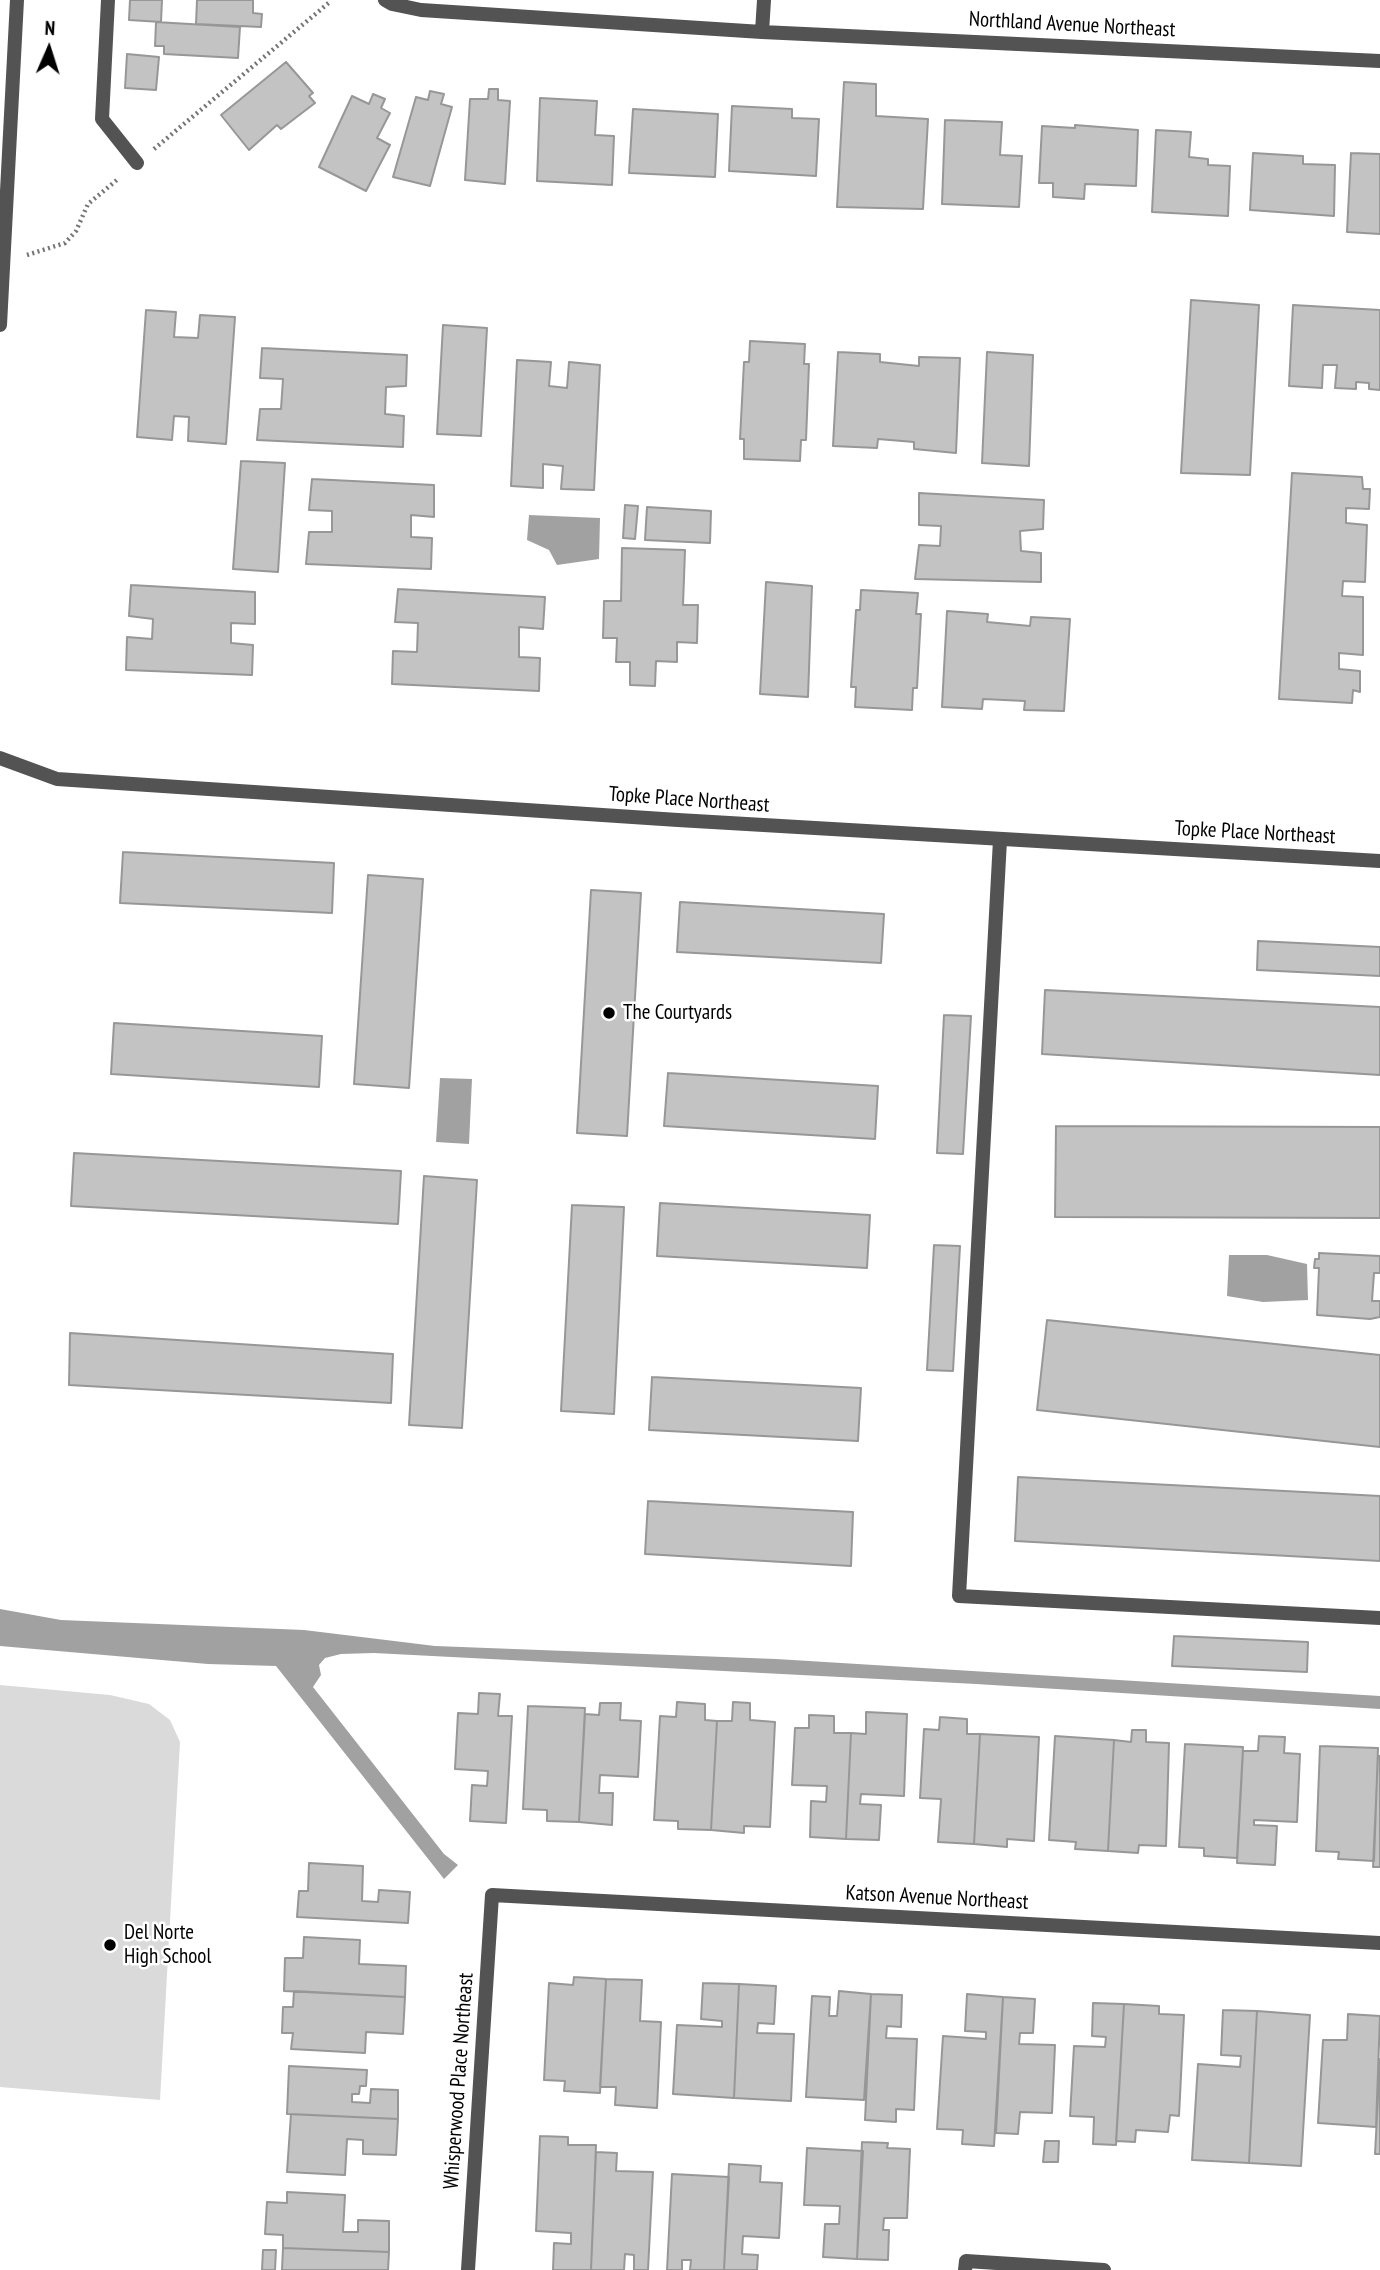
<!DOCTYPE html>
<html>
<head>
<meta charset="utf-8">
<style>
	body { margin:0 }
	#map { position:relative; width:1380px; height:2270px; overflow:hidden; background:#fff; font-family:"PT Sans Narrow",sans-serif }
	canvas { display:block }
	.north { position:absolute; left:14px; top:14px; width:70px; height:70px; -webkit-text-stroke:5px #fff; paint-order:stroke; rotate:3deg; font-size:19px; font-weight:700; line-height:28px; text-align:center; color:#000 }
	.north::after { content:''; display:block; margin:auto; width:24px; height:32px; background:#000; clip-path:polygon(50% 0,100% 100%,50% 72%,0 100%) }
</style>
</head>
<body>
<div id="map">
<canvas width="1380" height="2270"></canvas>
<div class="north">N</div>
</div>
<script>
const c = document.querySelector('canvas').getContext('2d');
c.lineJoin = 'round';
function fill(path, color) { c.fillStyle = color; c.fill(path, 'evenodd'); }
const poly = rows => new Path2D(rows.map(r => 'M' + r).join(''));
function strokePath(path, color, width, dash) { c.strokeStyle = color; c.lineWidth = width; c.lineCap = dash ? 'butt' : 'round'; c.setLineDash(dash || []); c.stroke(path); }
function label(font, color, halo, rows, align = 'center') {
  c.font = font + ' "PT Sans Narrow",sans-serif'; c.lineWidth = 5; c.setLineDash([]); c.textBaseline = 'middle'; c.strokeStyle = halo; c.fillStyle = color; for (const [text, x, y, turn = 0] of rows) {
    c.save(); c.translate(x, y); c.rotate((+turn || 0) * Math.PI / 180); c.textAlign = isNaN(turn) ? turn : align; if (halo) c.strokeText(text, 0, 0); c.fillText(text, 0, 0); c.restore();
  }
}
const green = poly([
	[0,1685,110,1695,149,1704,170,1720,180,1742,160,2100,0,2087]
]);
const water = poly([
	[529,515,600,518,599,559,557,565,549,550,527,540],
	[440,1078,472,1079,469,1144,436,1142],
	[1229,1255,1267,1255,1307,1264,1308,1300,1263,1302,1227,1296],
	[0,1609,61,1620,304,1630,435,1646,776,1659,1380,1696,1380,1709,976,1684,374,1653,341,1654,325,1658,319,1665,321,1675,313,1687,444,1854,458,1865,444,1879,276,1666,208,1664,0,1646]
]);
const building = poly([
	[130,0,162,0,161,22,129,20,130,0],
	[197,0,253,0,253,13,262,14,261,27,196,24,197,0],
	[156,22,240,27,238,58,164,54,164,46,155,46,156,22],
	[127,54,159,57,156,90,125,88,127,54],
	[286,62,313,93,309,96,315,103,281,129,277,125,249,150,221,115,286,62],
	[844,82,876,84,876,116,928,119,923,209,837,207,844,82],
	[489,89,498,89,498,100,510,101,505,184,465,180,470,99,488,99,489,89],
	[430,91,444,94,441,104,452,107,430,186,393,177,416,97,428,100,430,91],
	[373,94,385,99,381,108,390,113,377,138,390,145,366,191,319,167,352,96,369,104,373,94],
	[540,98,597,101,595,135,614,136,612,185,537,181,540,98],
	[732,106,792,109,792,118,819,119,816,176,729,171,732,106],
	[633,109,718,114,715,177,629,173,633,109],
	[945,120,1002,122,1000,155,1022,156,1019,207,942,204,945,120],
	[1075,125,1138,130,1136,186,1085,184,1084,199,1053,197,1053,183,1039,183,1042,126,1075,128,1075,125],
	[1156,130,1191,132,1189,157,1208,159,1208,165,1230,166,1228,216,1152,212,1156,130],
	[1253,153,1303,156,1303,164,1335,165,1334,216,1250,210,1253,153],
	[1351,153,1380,154,1380,234,1347,232,1351,153],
	[1191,300,1259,305,1250,475,1181,473,1191,300],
	[1293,305,1380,310,1380,390,1369,389,1369,383,1356,382,1356,389,1335,388,1337,365,1323,365,1322,388,1289,386,1293,305],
	[146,310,176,312,174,337,198,338,200,315,235,317,226,444,188,441,189,417,174,416,172,440,137,437,146,310],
	[443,325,487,328,481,436,437,434,443,325],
	[750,341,805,344,804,364,809,364,806,440,801,440,800,461,744,459,744,439,740,439,744,362,749,362,750,341],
	[262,348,407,355,406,386,386,387,385,414,404,416,403,447,257,440,260,409,281,409,283,379,260,378,262,348],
	[838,352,880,354,880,362,919,366,919,357,960,358,956,453,914,449,914,442,878,439,877,448,833,446,838,352],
	[987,352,1033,355,1029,466,982,463,987,352],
	[517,360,551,362,549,386,567,388,569,362,600,365,594,490,561,489,563,466,543,464,543,488,511,486,517,360],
	[241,461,285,463,278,572,233,569,241,461],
	[1292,473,1362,477,1363,489,1370,489,1369,509,1346,508,1346,523,1367,525,1365,582,1343,581,1342,596,1363,597,1363,655,1339,653,1339,669,1360,671,1360,692,1353,690,1352,703,1279,699,1292,473],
	[312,479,434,485,434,517,411,515,411,537,432,538,431,569,306,564,309,532,332,532,332,511,309,510,312,479],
	[919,493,1044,500,1043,529,1020,531,1021,551,1041,553,1041,582,915,579,919,545,940,546,941,526,919,525,919,493],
	[625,505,638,506,635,539,623,538,625,505],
	[647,507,711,511,710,543,645,540,647,507],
	[622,548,685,550,683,605,698,605,697,643,677,642,677,662,656,661,655,686,630,685,630,662,616,662,617,638,603,638,604,601,621,601,622,548],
	[766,582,812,586,808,697,760,694,766,582],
	[131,585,255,592,255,624,231,623,231,643,253,645,252,675,126,670,127,637,152,639,153,619,129,616,131,585],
	[398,589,545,597,543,629,519,627,519,657,540,658,539,691,392,684,393,651,417,652,418,623,395,622,398,589],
	[861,590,918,593,916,614,921,614,917,688,913,688,912,710,855,707,856,687,851,687,856,610,860,610,861,590],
	[947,611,988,614,987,622,1030,626,1031,617,1070,619,1064,711,1024,710,1025,701,983,699,982,709,942,707,947,611],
	[123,852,334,863,332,913,120,903,123,852],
	[368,875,423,879,409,1088,354,1084,368,875],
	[591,890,641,893,627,1136,577,1133,591,890],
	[680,902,884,914,881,963,677,952,680,902],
	[1258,941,1380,947,1380,976,1257,970,1258,941],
	[1045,990,1380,1007,1380,1075,1042,1054,1045,990],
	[944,1015,971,1016,963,1154,937,1153,944,1015],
	[114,1023,322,1036,319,1087,111,1074,114,1023],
	[668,1073,878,1086,875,1139,664,1126,668,1073],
	[1056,1126,1380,1127,1380,1218,1055,1217,1056,1126],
	[74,1153,401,1171,398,1224,71,1206,74,1153],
	[424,1176,477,1180,462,1428,409,1425,424,1176],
	[660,1203,870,1215,867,1268,657,1256,660,1203],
	[572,1205,624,1207,614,1414,561,1411,572,1205],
	[934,1245,960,1246,953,1371,927,1370,934,1245],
	[1319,1253,1380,1256,1380,1273,1374,1273,1372,1301,1380,1301,1380,1317,1370,1319,1317,1315,1319,1268,1314,1268,1315,1259,1319,1259,1319,1253],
	[1047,1320,1380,1355,1380,1447,1037,1410,1047,1320],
	[70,1333,393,1354,391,1403,69,1385,70,1333],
	[652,1377,861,1388,858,1441,649,1430,652,1377],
	[1018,1477,1380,1496,1380,1561,1015,1541,1018,1477],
	[648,1501,853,1512,851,1566,645,1554,648,1501],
	[1174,1636,1308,1642,1307,1672,1172,1666,1174,1636],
	[479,1693,500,1694,498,1716,512,1716,506,1823,470,1821,472,1785,487,1786,488,1771,455,1769,458,1713,478,1714,479,1693],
	[677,1702,705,1704,705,1720,717,1721,711,1830,678,1829,678,1821,654,1820,660,1716,676,1717,677,1702],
	[733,1702,750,1703,750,1720,775,1722,770,1827,744,1826,744,1833,711,1830,717,1721,732,1721,733,1702],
	[600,1703,621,1703,620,1720,641,1721,638,1777,600,1775,599,1793,613,1793,612,1825,579,1822,585,1714,599,1715,600,1703],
	[528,1706,585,1708,579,1822,547,1821,547,1810,523,1809,528,1706],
	[866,1712,907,1714,904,1796,861,1794,860,1804,881,1805,879,1840,846,1839,851,1733,866,1734,866,1712],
	[809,1715,834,1716,834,1733,851,1733,846,1839,810,1837,811,1801,826,1802,827,1786,792,1785,795,1728,809,1728,809,1715],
	[940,1717,967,1719,967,1734,980,1734,974,1844,938,1842,941,1799,920,1798,924,1729,939,1730,940,1717],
	[1132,1730,1146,1730,1146,1742,1169,1743,1166,1846,1139,1845,1138,1853,1108,1851,1114,1740,1131,1742,1132,1730],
	[980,1734,1039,1737,1034,1841,1007,1839,1007,1847,974,1844,980,1734],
	[1055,1736,1114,1740,1108,1851,1075,1849,1076,1842,1049,1840,1055,1736],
	[1259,1736,1285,1737,1284,1753,1300,1754,1297,1822,1254,1820,1254,1825,1277,1826,1275,1865,1237,1863,1243,1751,1258,1751,1259,1736],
	[1185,1744,1243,1747,1237,1858,1204,1856,1204,1848,1179,1847,1185,1744],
	[1320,1746,1378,1748,1374,1861,1338,1859,1339,1852,1316,1851,1320,1746],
	[1378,1756,1380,1756,1380,1867,1373,1867,1378,1756],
	[309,1863,363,1866,362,1901,378,1902,379,1890,410,1892,408,1923,297,1917,299,1891,308,1891,309,1863],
	[304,1937,360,1940,359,1964,406,1966,405,1997,284,1991,285,1958,303,1958,304,1937],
	[574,1977,606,1979,600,2093,564,2091,565,2081,544,2080,549,1983,573,1985,574,1977],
	[606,1979,642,1980,640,2021,661,2022,657,2108,615,2105,616,2087,600,2087,606,1979],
	[703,1983,739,1984,734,2098,673,2094,677,2025,722,2027,722,2021,701,2019,703,1983],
	[739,1984,776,1986,774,2024,758,2023,757,2033,794,2034,791,2101,734,2098,739,1984],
	[294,1991,405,1997,403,2034,366,2032,365,2053,291,2049,293,2033,282,2033,283,2007,293,2007,294,1991],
	[839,1991,871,1994,864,2100,806,2097,812,1996,830,1997,829,2016,837,2016,839,1991],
	[871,1994,902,1995,901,2027,887,2026,886,2038,917,2039,914,2110,896,2109,896,2122,865,2120,871,1994],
	[967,1994,1003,1997,994,2146,962,2144,963,2130,937,2129,943,2036,986,2039,986,2032,965,2031,967,1994],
	[1003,1997,1035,1999,1033,2033,1020,2033,1019,2044,1055,2045,1052,2113,1020,2112,1018,2134,996,2133,1003,1997],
	[1093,2003,1124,2004,1116,2145,1093,2144,1094,2117,1070,2116,1074,2046,1105,2047,1106,2037,1092,2036,1093,2003],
	[1124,2004,1159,2006,1159,2014,1184,2015,1179,2116,1170,2115,1168,2132,1136,2130,1135,2142,1116,2141,1124,2004],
	[1223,2010,1257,2011,1249,2163,1192,2160,1198,2064,1240,2067,1241,2056,1221,2055,1223,2010],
	[1257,2011,1310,2015,1301,2166,1249,2163,1257,2011],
	[1348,2014,1380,2016,1376,2127,1318,2123,1323,2040,1347,2040,1348,2014],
	[1380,2059,1380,2154,1375,2154,1380,2059],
	[289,2066,367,2070,366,2086,360,2086,359,2094,352,2094,352,2102,370,2103,371,2089,398,2090,398,2119,287,2114,289,2066],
	[291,2114,398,2119,396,2155,363,2154,363,2140,347,2139,345,2175,287,2172,291,2114],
	[540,2136,568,2137,568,2145,596,2145,591,2270,553,2270,554,2243,571,2244,571,2233,536,2231,540,2136],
	[1045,2141,1059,2141,1058,2162,1043,2162,1045,2141],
	[862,2142,888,2143,887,2148,910,2149,907,2218,884,2218,883,2230,889,2230,888,2260,857,2259,862,2142],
	[807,2148,863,2151,857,2259,823,2257,825,2224,839,2224,840,2206,804,2205,807,2148],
	[596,2152,617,2153,616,2171,653,2172,648,2270,634,2270,634,2255,625,2254,624,2270,591,2270,596,2152],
	[729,2164,761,2166,760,2182,782,2183,779,2238,743,2236,742,2254,758,2255,757,2270,724,2270,729,2164],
	[672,2174,729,2177,724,2270,690,2270,691,2260,682,2260,682,2270,667,2270,672,2174],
	[287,2192,345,2195,343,2232,358,2232,358,2220,389,2221,389,2252,283,2248,283,2235,265,2234,267,2202,287,2203,287,2192],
	[283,2248,389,2252,388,2270,282,2270,283,2248],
	[263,2250,276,2250,275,2270,262,2270,263,2250]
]);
const path = poly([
	[154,149,331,1],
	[27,255,65,243,76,231,88,204,118,179]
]);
const lane = poly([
	[108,0,102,119,137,163],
	[1000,840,959,1596,1380,1618],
	[965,2270,966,2261,1104,2270]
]);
const street = poly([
	[385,0,392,4,421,10,762,32,1380,61],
	[762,32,764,0],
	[0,325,17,0],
	[0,758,57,779,678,820,1380,861],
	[468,2270,492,1895,1380,1943]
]);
const markers = [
	[609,1013,7,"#000"],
	[110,1945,7,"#000"]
];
const streetNames = [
	["Northland Avenue Northeast",1072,25,3],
	["Topke Place Northeast",689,800,4],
	["Topke Place Northeast",1255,833,3],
	["Katson Avenue Northeast",937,1898,3],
	["Whisperwood Place Northeast",459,2081,-86]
];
const poiNames = [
	["The Courtyards",623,1013],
	["Del Norte",124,1933],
	["High School",124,1957]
];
fill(green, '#dadada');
fill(water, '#a1a1a1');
fill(building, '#c3c3c3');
strokePath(building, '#979797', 2);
strokePath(path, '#757575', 4.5, [2, 3.5]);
strokePath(lane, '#535353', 14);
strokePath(street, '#535353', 14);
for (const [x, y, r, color] of markers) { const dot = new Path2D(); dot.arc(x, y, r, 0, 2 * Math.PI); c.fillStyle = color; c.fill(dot); strokePath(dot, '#fff', 2.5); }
label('21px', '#000', '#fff', streetNames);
label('21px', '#000', '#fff', poiNames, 'left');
</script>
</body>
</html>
